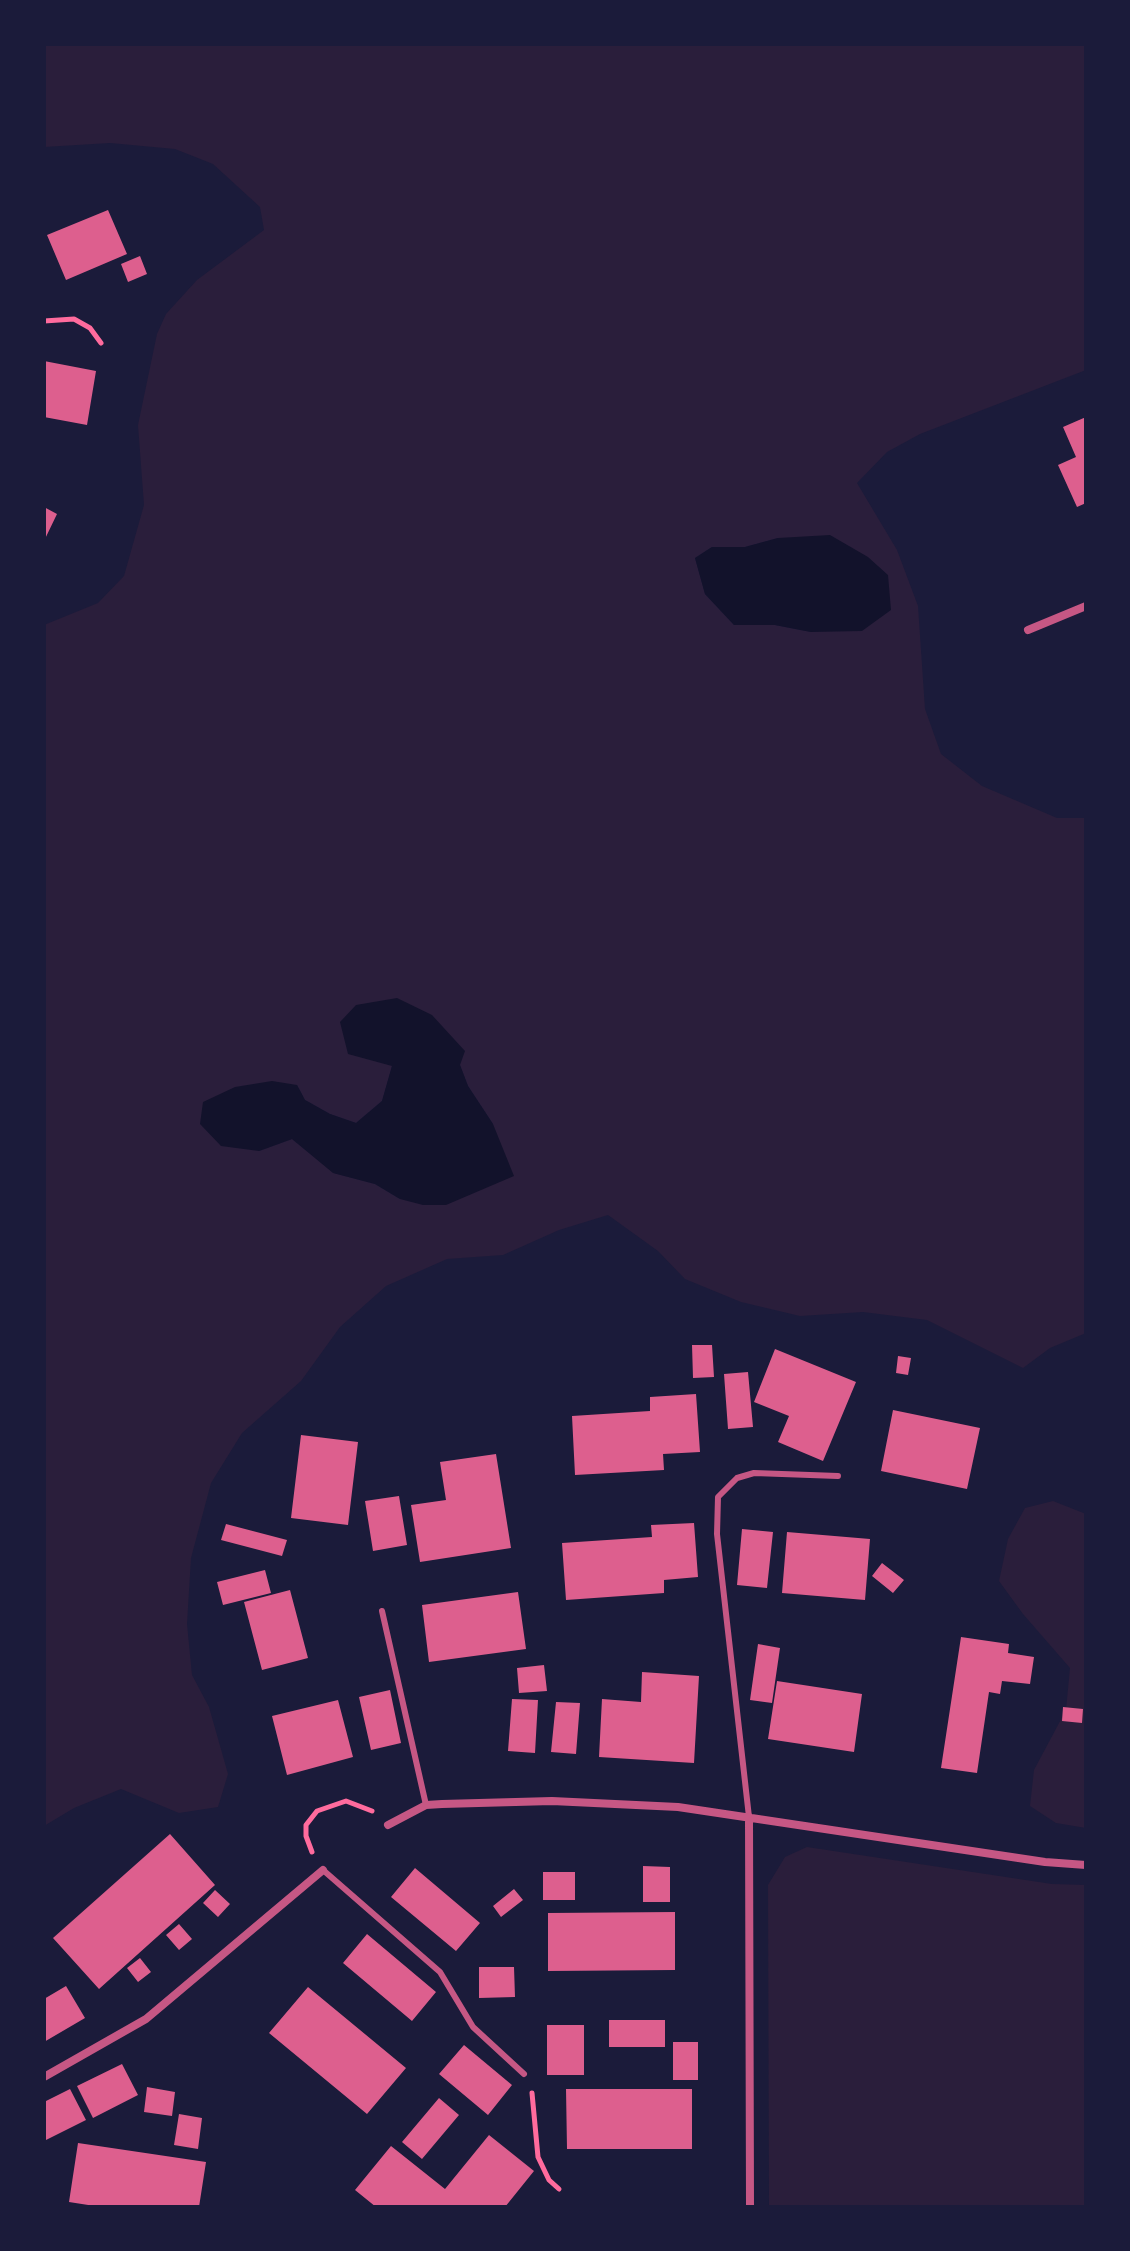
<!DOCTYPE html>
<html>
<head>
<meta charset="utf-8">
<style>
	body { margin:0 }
	#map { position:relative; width:1130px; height:2251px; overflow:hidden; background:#1b1b3a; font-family:"Alegreya Sans",sans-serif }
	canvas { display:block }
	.frame { position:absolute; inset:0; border:46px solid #1b1b3a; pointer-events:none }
</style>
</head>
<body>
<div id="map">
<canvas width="1130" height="2251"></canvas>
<div class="frame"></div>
</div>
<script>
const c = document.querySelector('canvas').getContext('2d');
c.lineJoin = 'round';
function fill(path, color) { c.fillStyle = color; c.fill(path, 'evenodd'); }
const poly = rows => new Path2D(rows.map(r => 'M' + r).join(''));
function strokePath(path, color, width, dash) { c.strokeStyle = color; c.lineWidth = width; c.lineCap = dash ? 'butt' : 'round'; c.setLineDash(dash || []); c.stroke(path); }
const green = poly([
	[44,44,1086,44,1086,370,920,434,887,452,857,483,897,550,918,606,925,709,941,754,982,786,1057,818,1086,818,1086,1333,1050,1348,1023,1368,927,1320,863,1312,800,1316,741,1302,685,1279,658,1251,608,1215,559,1230,503,1255,447,1259,386,1286,340,1327,301,1381,242,1433,211,1483,191,1558,187,1624,192,1675,209,1707,228,1774,218,1807,179,1813,121,1789,74,1808,44,1826,44,625,98,603,124,576,144,505,138,425,157,334,166,314,197,280,264,230,260,207,213,164,175,149,110,143,44,147],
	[778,538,811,632,775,625,734,625,705,594,695,558,712,547,745,547],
	[460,1065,468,1086,493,1124,400,1199,375,1184,334,1173,292,1139,259,1151,297,1085,305,1100,330,1114,356,1123,382,1101,392,1066],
	[1053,1501,1086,1514,1086,1828,1056,1823,1030,1806,1034,1770,1066,1710,1070,1668,1023,1614,999,1581,1008,1539,1025,1508],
	[807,1847,1052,1884,1086,1885,1086,2207,769,2207,768,1885,785,1857]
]);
const water = poly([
	[830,535,868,557,888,575,891,610,862,631,811,632,775,625,734,625,705,594,695,558,712,547,745,547,778,538],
	[397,998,432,1015,465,1051,460,1065,468,1086,493,1124,514,1176,446,1205,423,1205,400,1199,375,1184,333,1173,292,1139,259,1151,221,1146,200,1124,203,1102,235,1087,272,1081,297,1085,305,1100,330,1114,356,1123,382,1101,392,1066,348,1054,340,1022,356,1005]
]);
const building = poly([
	[108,210,127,254,66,280,47,235],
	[140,256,147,274,128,282,121,264],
	[44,361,96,371,87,425,44,417],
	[1086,417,1086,503,1077,507,1058,465,1076,457,1063,427],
	[44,507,57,514,44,541],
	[692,1345,712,1345,714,1377,693,1378],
	[775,1349,856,1382,823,1461,778,1442,789,1416,754,1402],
	[898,1356,911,1358,908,1375,896,1373],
	[748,1372,753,1427,728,1429,724,1374],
	[696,1394,700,1452,663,1454,664,1470,575,1475,572,1416,650,1411,650,1397],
	[893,1410,980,1428,967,1489,881,1471],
	[301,1435,358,1442,348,1525,291,1518],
	[496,1454,511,1548,420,1562,411,1505,446,1500,440,1462],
	[399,1496,407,1545,373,1551,365,1501],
	[694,1523,698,1577,664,1580,664,1593,566,1600,562,1543,652,1537,651,1525],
	[226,1524,287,1540,282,1556,221,1540],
	[742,1529,773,1532,767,1588,737,1585],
	[787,1532,870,1539,865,1600,782,1593],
	[882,1563,904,1580,893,1593,872,1576],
	[265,1570,271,1593,223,1605,217,1582],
	[290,1590,308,1658,262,1670,244,1602],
	[518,1592,526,1649,429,1662,422,1605],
	[961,1637,1009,1644,1008,1653,1034,1657,1030,1684,1002,1681,1000,1694,989,1692,977,1773,941,1768],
	[758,1644,780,1648,772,1703,750,1700],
	[544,1665,547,1691,519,1693,517,1668],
	[642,1672,699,1676,694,1763,599,1757,602,1699,641,1702],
	[777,1681,862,1694,854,1752,768,1739],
	[390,1690,401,1743,371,1750,359,1697],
	[512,1699,538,1700,535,1753,508,1751],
	[338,1700,353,1757,287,1775,272,1716],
	[556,1702,580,1703,576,1754,551,1752],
	[1063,1707,1083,1709,1082,1723,1062,1721],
	[170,1834,215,1885,99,1989,53,1938],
	[643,1866,670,1867,670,1902,643,1902],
	[415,1868,480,1923,456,1951,391,1897],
	[543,1872,575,1872,575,1900,543,1900],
	[514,1889,523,1900,501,1917,493,1906],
	[215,1890,230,1904,218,1917,203,1903],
	[675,1912,675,1970,548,1971,548,1913],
	[179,1924,192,1939,179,1950,166,1935],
	[367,1934,436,1992,412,2021,343,1963],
	[140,1958,151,1972,138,1982,127,1968],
	[479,1967,514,1967,515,1997,479,1998],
	[66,1986,85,2018,44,2042,44,1999],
	[308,1987,406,2068,367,2114,269,2033],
	[609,2020,665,2020,665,2047,609,2047],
	[547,2025,584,2025,584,2075,547,2075],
	[673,2042,698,2042,698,2080,673,2080],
	[464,2045,512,2085,488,2115,439,2074],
	[122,2064,138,2095,93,2118,77,2086],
	[147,2087,175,2092,172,2116,144,2112],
	[70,2089,86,2120,44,2141,44,2102],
	[566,2089,692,2089,692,2149,567,2149],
	[439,2098,459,2115,422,2159,402,2142],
	[179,2114,202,2118,198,2149,174,2145],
	[489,2135,534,2171,505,2207,376,2207,355,2190,391,2146,445,2189],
	[78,2143,206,2162,199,2207,101,2207,69,2202]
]);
const path = poly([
	[44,321,74,319,90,328,101,343],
	[312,1852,306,1836,306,1825,317,1811,346,1801,372,1811],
	[532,2093,538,2157,549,2180,559,2189]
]);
const service = poly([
	[382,1611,426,1805],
	[749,1817,717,1534,718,1497,737,1478,754,1473,838,1476],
	[323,1870,440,1972,473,2027,524,2074]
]);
const minor = poly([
	[1028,630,1086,606],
	[749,1817,750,2207],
	[388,1825,426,1805,442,1804,552,1801,678,1807,1045,1862,1086,1865],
	[44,2077,146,2019,323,1870]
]);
fill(green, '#2a1e3b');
fill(water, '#12122b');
fill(building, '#dd5f8e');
strokePath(path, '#ff6b9d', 5);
strokePath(service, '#c65784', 6);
strokePath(minor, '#c65784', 8);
</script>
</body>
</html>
